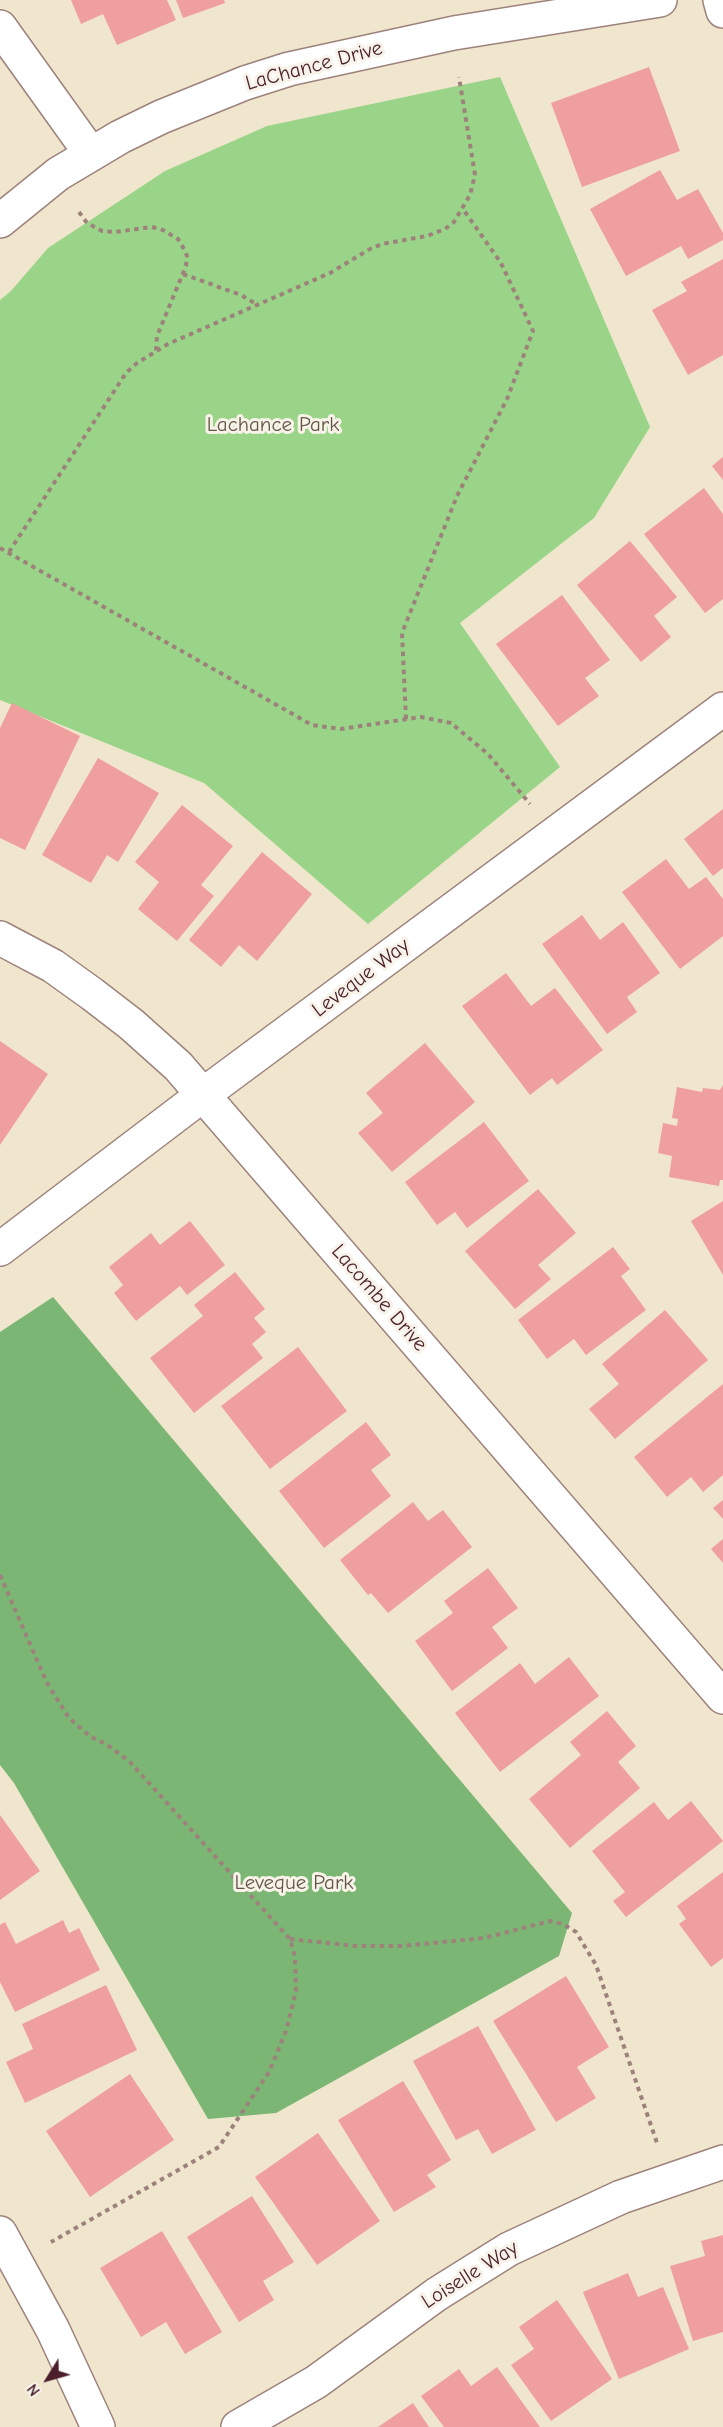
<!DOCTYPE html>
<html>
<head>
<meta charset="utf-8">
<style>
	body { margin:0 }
	#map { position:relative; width:723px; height:2427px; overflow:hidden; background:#f0e6cd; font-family:"Comic Neue",sans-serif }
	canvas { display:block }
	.north { position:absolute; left:18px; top:2349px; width:60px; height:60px; -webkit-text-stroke:4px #f7f3e8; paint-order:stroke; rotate:233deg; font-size:16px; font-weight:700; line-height:24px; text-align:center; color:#4a1f2b }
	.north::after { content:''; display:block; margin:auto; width:21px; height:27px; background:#4a1f2b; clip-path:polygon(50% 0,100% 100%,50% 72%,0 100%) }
</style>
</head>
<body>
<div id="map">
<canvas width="723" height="2427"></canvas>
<div class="north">N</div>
</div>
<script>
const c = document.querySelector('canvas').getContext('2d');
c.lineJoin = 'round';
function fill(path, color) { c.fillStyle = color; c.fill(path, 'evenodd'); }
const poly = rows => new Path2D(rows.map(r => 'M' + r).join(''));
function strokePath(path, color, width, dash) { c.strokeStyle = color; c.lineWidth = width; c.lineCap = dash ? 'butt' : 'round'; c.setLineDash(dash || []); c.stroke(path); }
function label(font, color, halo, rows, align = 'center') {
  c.font = font + ' "Comic Neue",sans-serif'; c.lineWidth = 6; c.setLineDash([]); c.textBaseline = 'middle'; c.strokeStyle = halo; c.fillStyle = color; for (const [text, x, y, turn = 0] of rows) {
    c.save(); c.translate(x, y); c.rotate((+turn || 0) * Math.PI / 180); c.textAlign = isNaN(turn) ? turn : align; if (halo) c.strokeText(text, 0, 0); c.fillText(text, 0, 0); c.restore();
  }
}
const green = poly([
	[500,77,650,427,594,518,460,623,560,767,368,924,204,783,0,700,0,300,11,291,48,248,165,171,267,126]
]);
const forest = poly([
	[53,1297,572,1913,559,1956,276,2113,208,2119,14,1783,0,1765,0,1332]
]);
const building = poly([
	[71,0,167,0,176,20,117,45,103,14,81,24],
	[176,0,224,0,225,3,183,18],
	[649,67,680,151,582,187,551,103],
	[660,170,677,200,698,189,723,233,723,240,688,259,681,246,626,276,590,209],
	[723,259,723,355,688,375,652,310,687,291,681,282],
	[723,457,723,480,712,466],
	[704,488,723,514,723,599,705,613,644,534],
	[630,541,677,597,654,616,671,637,641,662,577,585],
	[562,595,610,660,585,678,599,696,558,726,496,644],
	[12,703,80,736,25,850,0,838,0,728],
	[98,758,159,793,118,862,107,855,91,883,42,855],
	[182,805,233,846,201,885,214,896,177,941,138,909,159,882,135,862],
	[723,809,723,868,713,876,684,839],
	[262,852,312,894,257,961,239,945,221,967,189,940],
	[666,859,689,889,706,877,723,899,723,936,680,969,622,892],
	[582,915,600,940,623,922,660,973,627,997,637,1012,607,1034,542,944],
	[506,973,531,1006,555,988,603,1050,557,1085,552,1078,530,1095,462,1006],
	[0,1041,48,1074,0,1145],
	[425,1043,475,1102,392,1172,358,1133,383,1113,366,1093],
	[723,1085,723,1180,720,1180,719,1186,669,1177,672,1156,658,1153,663,1123,677,1126,678,1119,672,1118,677,1087,702,1092,703,1088,720,1090],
	[484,1122,529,1181,467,1228,455,1212,437,1225,405,1182],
	[538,1189,576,1233,538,1265,551,1279,515,1309,465,1251],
	[723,1201,723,1275,691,1221],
	[190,1221,225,1265,187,1295,180,1286,136,1321,114,1293,123,1285,109,1267,151,1233,160,1245],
	[613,1247,630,1269,621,1276,646,1310,586,1355,574,1339,547,1359,518,1320],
	[235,1272,265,1309,254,1318,266,1332,252,1344,263,1358,194,1413,150,1358,203,1316,194,1305],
	[665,1310,708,1360,615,1439,589,1409,619,1384,602,1364],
	[298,1347,347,1411,270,1469,221,1406],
	[723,1384,723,1475,703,1492,691,1477,667,1497,634,1457],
	[366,1422,391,1455,371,1470,391,1496,324,1548,279,1491],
	[723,1500,723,1519,713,1508],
	[413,1502,428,1521,443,1510,472,1547,388,1613,371,1593,368,1595,340,1560],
	[723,1539,723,1563,711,1549],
	[488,1568,518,1608,492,1627,508,1648,452,1691,415,1641,453,1613,444,1601],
	[569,1657,599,1696,500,1772,455,1713,520,1663,535,1684],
	[607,1711,636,1746,618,1762,640,1788,570,1848,529,1799,581,1755,570,1742],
	[691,1801,723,1841,626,1917,613,1901,625,1892,592,1851,654,1802,668,1820],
	[0,1815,40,1871,0,1900],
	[723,1872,723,1958,711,1967,679,1924,686,1919,677,1906],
	[63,1920,69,1933,79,1928,100,1970,15,2012,0,1982,0,1925,5,1922,16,1944],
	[566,1976,609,2047,577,2067,596,2098,556,2122,493,2021],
	[106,1985,137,2050,25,2103,6,2062,33,2049,22,2024],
	[478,2026,536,2130,492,2154,478,2129,456,2140,413,2061],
	[130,2074,174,2140,90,2197,46,2131],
	[403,2081,451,2160,427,2175,436,2187,394,2212,338,2120],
	[318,2133,380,2221,317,2265,255,2177],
	[252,2196,294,2262,263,2281,274,2300,239,2322,187,2237],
	[162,2231,222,2332,185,2354,166,2322,141,2337,100,2268],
	[723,2235,723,2332,693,2341,670,2266,705,2256,701,2241],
	[628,2273,638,2297,663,2287,689,2349,619,2379,583,2292],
	[557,2300,612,2379,551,2421,511,2365,534,2349,519,2327],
	[497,2367,540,2427,444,2427,421,2396,459,2369,471,2386],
	[413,2403,429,2427,378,2427]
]);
const path = poly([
	[79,212,87,223,102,231,115,232,152,227,163,230,178,239,184,249,187,256,186,266,157,336,156,351],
	[183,274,241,295,256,304],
	[0,548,312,725,341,729,421,717,451,723,488,754,530,804],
	[9,552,126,373,137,363,168,344,330,273,370,249,382,244,427,236,445,229,454,222,470,195,475,175,459,77],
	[406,719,402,633,457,496,507,399,533,331,501,263,463,209],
	[0,1575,47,1683,69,1718,91,1737,106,1744,129,1761,290,1939,295,1957,296,1991,286,2031,269,2072,219,2147,51,2242],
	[290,1939,356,1946,402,1946,484,1938,550,1921,563,1924,576,1932,596,1965,657,2143]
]);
const minor = poly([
	[720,0,723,11],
	[0,27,91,154],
	[0,221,58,174,120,137,161,117,245,83,289,69,454,33,660,0],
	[0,1249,204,1094,723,709],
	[0,2233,53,2330,98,2427],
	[238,2427,316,2382,437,2294,509,2249,621,2197,723,2162]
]);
const tertiary = poly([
	[0,938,53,966,92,994,131,1024,178,1066,723,1697]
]);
const streetNames = [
	["LaChance Drive",314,66,-15],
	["Leveque Way",361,978,-37],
	["Lacombe Drive",379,1298,49],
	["Loiselle Way",470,2275,-32]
];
const parkNames = [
	["Lachance Park",273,425],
	["Leveque Park",294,1883]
];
fill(green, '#9ad488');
fill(forest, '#7bb674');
fill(building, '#ef9f9e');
strokePath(minor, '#9d827c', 36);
strokePath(tertiary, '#9d827c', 36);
strokePath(path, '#9d827c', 4, [4.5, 4.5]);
strokePath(minor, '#fff', 33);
strokePath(tertiary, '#fff', 33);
label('21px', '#4a1f2b', '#f7f3e8', streetNames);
label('21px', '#625547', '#f7f3e8', parkNames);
</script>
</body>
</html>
